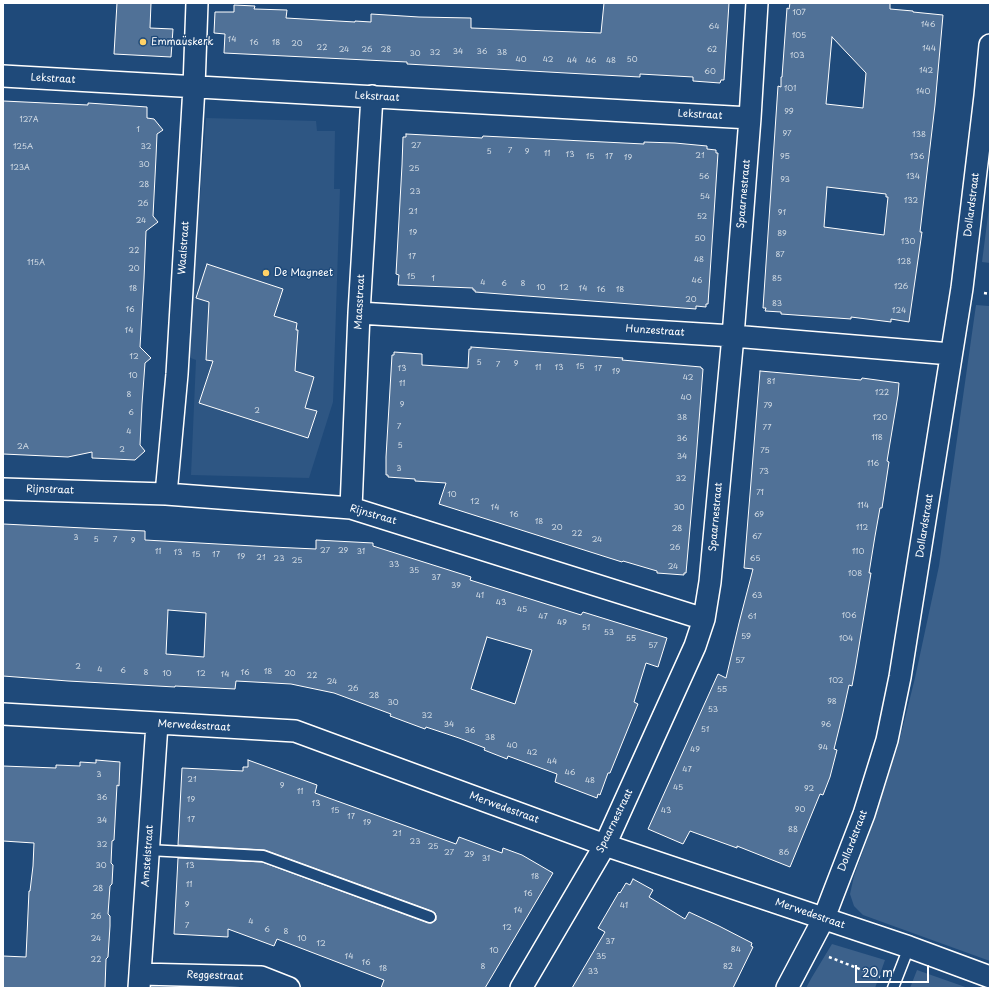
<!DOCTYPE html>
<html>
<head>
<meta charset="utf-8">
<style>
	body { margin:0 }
	#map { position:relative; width:993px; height:991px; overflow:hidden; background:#1f4a7a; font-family:"Playpen Sans",sans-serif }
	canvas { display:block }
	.frame { position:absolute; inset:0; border:4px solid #fff; pointer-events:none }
	.scale { position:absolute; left:855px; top:965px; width:74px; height:18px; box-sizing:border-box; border:2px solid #fff; border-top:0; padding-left:5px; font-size:12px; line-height:14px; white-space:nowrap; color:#fff; -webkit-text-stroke:3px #1f4a7a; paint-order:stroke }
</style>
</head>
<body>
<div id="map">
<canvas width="993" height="991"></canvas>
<div class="frame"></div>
<div class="scale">20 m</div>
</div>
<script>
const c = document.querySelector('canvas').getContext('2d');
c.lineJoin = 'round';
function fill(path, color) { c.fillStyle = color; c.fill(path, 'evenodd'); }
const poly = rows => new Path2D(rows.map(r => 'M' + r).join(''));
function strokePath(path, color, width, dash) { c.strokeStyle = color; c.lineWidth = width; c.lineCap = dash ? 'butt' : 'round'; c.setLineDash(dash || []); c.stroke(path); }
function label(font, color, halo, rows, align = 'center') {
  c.font = font + ' "Playpen Sans",sans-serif'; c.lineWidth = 3; c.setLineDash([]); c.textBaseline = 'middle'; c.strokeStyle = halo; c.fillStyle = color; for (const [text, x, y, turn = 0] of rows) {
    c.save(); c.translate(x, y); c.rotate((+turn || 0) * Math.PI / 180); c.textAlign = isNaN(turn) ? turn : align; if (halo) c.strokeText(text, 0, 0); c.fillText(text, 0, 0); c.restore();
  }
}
const built = poly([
	[206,118,316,121,317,131,335,131,334,189,340,189,333,402,309,478,191,475,196,360,188,357]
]);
const green = poly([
	[990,200,990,263,982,262],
	[990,301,990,961,863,915,854,906,850,894,854,876,871,829,898,746,915,678,939,566,976,305,989,306],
	[832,944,885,960,875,988,806,988,812,977],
	[917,970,968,988,910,988]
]);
const building = poly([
	[117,3,151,3,150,28,173,29,171,57,114,54,117,3],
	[604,3,729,3,724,80,721,80,720,83,693,81,693,77,640,74,640,77,566,73,407,64,407,62,224,53,225,34,214,33,215,12,234,12,234,5,255,6,254,9,287,10,286,18,355,22,355,21,371,22,371,14,419,17,471,18,471,28,601,33,604,3],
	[790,3,890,3,890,9,913,11,913,12,943,15,935,105,920,232,922,232,909,322,891,319,891,322,851,317,851,319,781,314,781,312,765,311,766,308,763,308,778,86,781,87,781,77,782,77,787,8,789,9,790,3],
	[832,37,866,73,863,108,826,104,832,37],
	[827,187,886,194,886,197,888,197,884,235,824,227,827,187],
	[3,101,88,105,88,103,147,107,147,118,154,119,163,130,157,134,156,157,153,216,158,222,146,231,144,279,140,347,151,358,145,363,142,404,140,445,145,451,135,460,92,458,92,452,68,457,3,454,3,101],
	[406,134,482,138,483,136,644,144,644,142,675,143,707,146,707,149,716,150,716,153,718,153,708,304,706,304,706,307,696,306,696,309,475,292,475,290,473,290,473,288,398,285,399,275,396,274,402,165,403,137,406,137,406,134],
	[207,264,283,289,274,316,297,323,296,330,298,330,295,371,314,377,305,408,317,411,308,438,199,403,213,361,206,360,209,302,196,298,207,264],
	[471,347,623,358,622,360,701,367,701,368,703,369,696,460,686,573,684,573,684,575,657,573,657,571,623,561,622,562,439,504,446,483,415,481,415,479,388,477,388,475,386,475,386,457,392,355,394,355,394,352,422,354,422,365,468,368,469,349,471,349,471,347],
	[760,371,861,380,862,378,899,383,898,395,887,461,889,462,882,508,880,508,875,536,869,573,871,573,856,664,852,686,849,685,842,717,834,749,837,750,830,777,823,795,820,794,790,867,737,846,737,848,690,831,683,844,648,829,718,674,726,678,739,623,753,569,744,568,760,371],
	[3,524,145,531,145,540,272,547,316,549,316,540,373,543,373,546,471,577,470,580,581,615,583,612,667,638,658,667,646,663,634,702,638,704,610,773,608,773,600,795,598,794,597,798,555,782,557,774,508,756,507,759,484,750,485,748,459,738,426,727,425,729,390,716,391,714,334,693,291,684,236,681,235,689,175,686,175,687,68,681,3,676,3,524],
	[168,610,206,613,204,657,166,654,168,610],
	[487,637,532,650,515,704,471,689,487,637],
	[96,760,120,762,119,786,117,785,114,840,112,841,111,863,113,865,112,884,110,886,108,914,110,916,110,926,108,957,106,959,105,988,3,988,3,956,26,957,29,891,30,891,33,866,34,843,3,841,3,766,56,768,56,765,80,766,80,762,96,763,96,760],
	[248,760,317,785,315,793,456,844,459,837,502,853,503,848,522,855,553,873,485,988,381,988,384,980,277,939,274,946,228,929,228,937,174,934,178,858,262,862,428,923,431,923,436,920,436,916,435,913,432,911,265,850,178,845,182,768,243,771,243,767,248,767,248,760],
	[633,879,653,890,649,897,685,919,689,912,719,926,752,943,751,946,753,947,733,988,572,988,605,932,598,928,619,892,620,893,626,883,630,885,633,879]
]);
const path = poly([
	[984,293,990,294],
	[829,957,880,977]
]);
const lane = poly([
	[148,850,263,856,430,917],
	[893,988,909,947]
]);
const street = poly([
	[3,76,750,118],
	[359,313,733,336,951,354],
	[3,489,166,494,351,508,704,619],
	[166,494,177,374,194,87,197,3],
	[351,508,359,313,372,96],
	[3,714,295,731,605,845,909,947,990,977],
	[140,974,261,977,289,988],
	[139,988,157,724],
	[521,988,605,845,695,646,704,619,710,582,733,336,750,118,757,3],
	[787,988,824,918,832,897,864,814,887,740,900,677,962,288,985,96,990,45]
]);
const markers = [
	[143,42,4,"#ffd166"],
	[266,273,4,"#ffd166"]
];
const numberNames = [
	["107",799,13],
	["146",928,25],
	["64",714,27],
	["105",799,36],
	["14",232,40],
	["16",254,43],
	["18",276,43],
	["20",297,44],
	["22",322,48],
	["144",929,49],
	["24",344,50],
	["26",367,50],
	["28",386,50],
	["62",712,50],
	["34",458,52],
	["36",482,52],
	["32",435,53],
	["38",502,53],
	["30",415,54],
	["103",797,56],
	["40",521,60],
	["42",548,60],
	["50",632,60],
	["44",572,61],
	["46",591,61],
	["48",611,61],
	["142",926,71],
	["60",710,72],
	["101",790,89],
	["140",923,92],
	["99",789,112],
	["127A",29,120],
	["1",138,130],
	["97",787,134],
	["138",919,135],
	["27",416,146],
	["125A",23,147],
	["32",146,147],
	["7",510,151],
	["5",489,152],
	["9",527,152],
	["11",547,154],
	["13",570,155],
	["21",700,156],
	["15",590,157],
	["17",609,157],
	["95",785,157],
	["136",917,157],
	["19",628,158],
	["30",144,165],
	["123A",20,168],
	["25",414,169],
	["56",704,177],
	["134",913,177],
	["93",785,180],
	["28",144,185],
	["23",415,192],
	["54",705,197],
	["132",911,201],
	["26",143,204],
	["21",413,212],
	["91",782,213],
	["52",702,217],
	["24",141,221],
	["19",413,233],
	["89",782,234],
	["50",700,239],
	["130",908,242],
	["22",134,251],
	["87",780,255],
	["17",412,257],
	["48",699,260],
	["128",904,262],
	["115A",36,263],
	["20",134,269],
	["15",411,277],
	["1",433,279],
	["85",777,279],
	["46",697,281],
	["4",483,283],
	["6",504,284],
	["8",523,284],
	["126",901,287],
	["10",541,288],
	["12",564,288],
	["18",133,289],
	["14",583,289],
	["16",601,290],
	["18",620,290],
	["20",691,300],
	["83",777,304],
	["16",130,310],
	["124",899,311],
	["14",129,331],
	["12",134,357],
	["5",479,363],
	["9",516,364],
	["7",498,365],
	["15",580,367],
	["11",538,368],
	["13",559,368],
	["13",402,369],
	["17",598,369],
	["19",616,372],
	["10",133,376],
	["42",688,378],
	["81",771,382],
	["11",402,384],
	["122",882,393],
	["8",129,395],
	["40",686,398],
	["9",402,405],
	["79",768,406],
	["2",257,411],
	["6",131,413],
	["38",682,418],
	["120",880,418],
	["7",399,427],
	["77",767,428],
	["4",129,432],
	["118",877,438],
	["36",682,439],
	["5",400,446],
	["2A",23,447],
	["2",122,450],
	["75",765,451],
	["34",682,457],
	["116",873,464],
	["3",399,469],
	["73",764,472],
	["32",681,479],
	["71",760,493],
	["10",452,495],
	["12",475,502],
	["114",863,506],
	["14",495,508],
	["30",679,508],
	["16",514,515],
	["69",759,515],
	["18",539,522],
	["20",557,528],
	["112",862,528],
	["28",677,529],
	["22",577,534],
	["67",757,537],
	["3",76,538],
	["5",96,540],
	["7",115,540],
	["24",597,540],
	["9",133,541],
	["26",675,548],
	["27",325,551],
	["29",343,551],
	["11",158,552],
	["31",361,552],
	["110",858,552],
	["13",178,553],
	["15",196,555],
	["17",216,555],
	["19",241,557],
	["21",261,558],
	["23",279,559],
	["65",755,559],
	["25",297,561],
	["33",394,565],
	["24",673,567],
	["35",414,571],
	["108",855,574],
	["37",436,578],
	["39",456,586],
	["41",480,596],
	["63",757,596],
	["43",501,603],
	["45",522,610],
	["106",849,616],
	["47",543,617],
	["61",752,617],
	["49",562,623],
	["51",586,628],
	["53",609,633],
	["59",746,637],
	["55",631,639],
	["104",846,639],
	["57",653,646],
	["57",740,661],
	["2",78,667],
	["4",100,670],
	["6",123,671],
	["18",268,672],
	["8",146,673],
	["16",245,673],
	["10",167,674],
	["12",201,674],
	["20",290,674],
	["14",225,675],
	["22",312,676],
	["102",836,681],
	["24",332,682],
	["26",353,689],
	["55",722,690],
	["28",374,696],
	["98",832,702],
	["30",393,703],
	["53",713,710],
	["32",427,716],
	["34",449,725],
	["96",826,725],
	["51",705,730],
	["36",470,731],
	["38",490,738],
	["40",512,746],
	["94",823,748],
	["49",695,750],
	["42",532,753],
	["44",552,762],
	["47",687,770],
	["46",570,773],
	["3",99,775],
	["21",192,780],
	["48",590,781],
	["9",282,786],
	["45",678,788],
	["92",809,789],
	["11",300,792],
	["36",102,798],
	["19",191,800],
	["13",316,804],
	["90",800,810],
	["15",335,811],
	["43",666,811],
	["17",351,817],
	["17",191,820],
	["34",102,821],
	["19",367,823],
	["88",793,830],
	["21",397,834],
	["23",415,842],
	["32",102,845],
	["25",433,847],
	["27",449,853],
	["86",784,853],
	["29",469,855],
	["31",486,859],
	["30",101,866],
	["13",190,866],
	["18",535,877],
	["11",189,885],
	["28",98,889],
	["16",528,894],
	["9",187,905],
	["41",624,906],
	["14",518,911],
	["26",96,917],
	["4",251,922],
	["7",187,926],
	["12",507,928],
	["6",267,930],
	["8",286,932],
	["24",96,939],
	["10",302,939],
	["37",610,942],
	["12",321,944],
	["84",736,950],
	["10",494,951],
	["14",349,957],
	["35",601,957],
	["22",96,960],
	["16",366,963],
	["8",483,967],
	["82",728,967],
	["18",383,969],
	["33",593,972]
];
const poiNames = [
	["Emmaüskerk",151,42],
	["De Magneet",274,273]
];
const streetNames = [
	["Lekstraat",53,79,3],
	["Lekstraat",377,97,3],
	["Lekstraat",700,115,3],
	["Spaarnestraat",744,194,-85],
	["Dollardstraat",972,205,-83],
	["Waalstraat",184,248,-86],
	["Maasstraat",360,302,-87],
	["Hunzestraat",655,331,4],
	["Rijnstraat",50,490,2],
	["Rijnstraat",373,515,16],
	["Spaarnestraat",716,517,-85],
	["Dollardstraat",925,526,-81],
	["Merwedestraat",194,726,3],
	["Merwedestraat",504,808,20],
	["Spaarnestraat",615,821,-64],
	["Dollardstraat",853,841,-69],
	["Amstelstraat",148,856,-86],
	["Merwedestraat",810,914,19],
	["Reggestraat",215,976,2]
];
fill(built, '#2e5683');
fill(green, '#3c618b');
fill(building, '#507197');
strokePath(building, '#fff', 1);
strokePath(lane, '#fff', 13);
strokePath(street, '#fff', 24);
strokePath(path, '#fff', 2.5, [3, 3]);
strokePath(lane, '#1f4a7a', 10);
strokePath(street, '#1f4a7a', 21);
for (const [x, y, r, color] of markers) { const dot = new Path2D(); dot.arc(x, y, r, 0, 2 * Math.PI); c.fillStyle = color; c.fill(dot); strokePath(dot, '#1f4a7a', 1.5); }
label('8px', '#d3dce5', null, numberNames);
label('10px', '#fff', '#1f4a7a', poiNames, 'left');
label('10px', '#fff', '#1f4a7a', streetNames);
</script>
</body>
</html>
